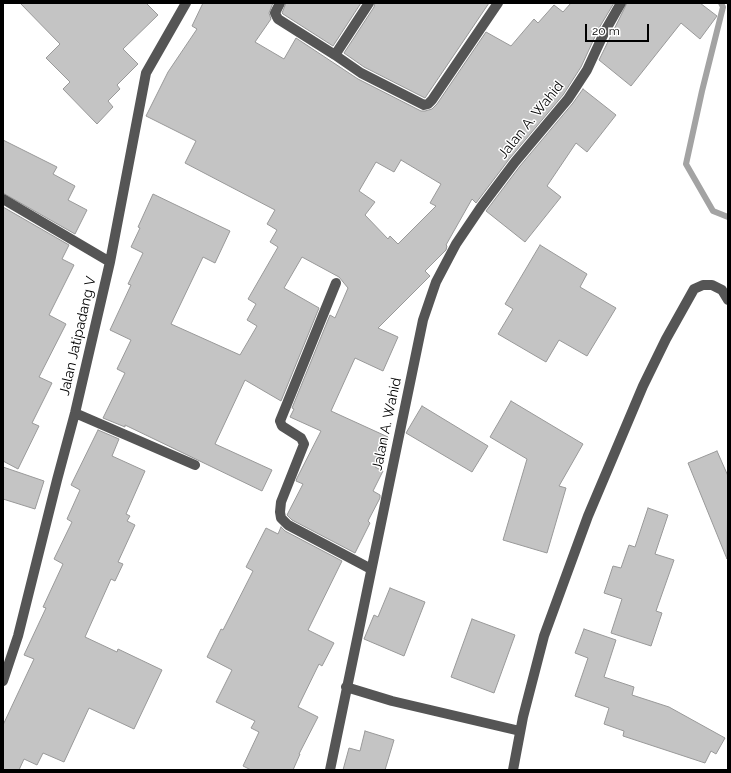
<!DOCTYPE html>
<html>
<head>
<meta charset="utf-8">
<style>
	body { margin:0 }
	#map { position:relative; width:731px; height:773px; overflow:hidden; background:#fff; font-family:Raleway,sans-serif }
	canvas { display:block }
	.frame { position:absolute; inset:0; border:4px solid #000; pointer-events:none }
	.scale { position:absolute; left:585px; top:24px; width:64px; height:18px; box-sizing:border-box; border:2px solid #000; border-top:0; padding-left:5px; font-size:12px; line-height:14px; white-space:nowrap; color:#000; -webkit-text-stroke:3px #fff; paint-order:stroke }
</style>
</head>
<body>
<div id="map">
<canvas width="731" height="773"></canvas>
<div class="frame"></div>
<div class="scale">20 m</div>
</div>
<script>
const c = document.querySelector('canvas').getContext('2d');
c.lineJoin = 'round';
const poly = rows => new Path2D(rows.map(r => 'M' + r).join(''));
function strokePath(path, color, width, dash) { c.strokeStyle = color; c.lineWidth = width; c.lineCap = dash ? 'butt' : 'round'; c.setLineDash(dash || []); c.stroke(path); }
function fill(path, color) { c.fillStyle = color; c.fill(path, 'evenodd'); }
function label(font, color, halo, rows, align = 'center') {
  c.font = font + ' Raleway,sans-serif'; c.lineWidth = 3; c.setLineDash([]); c.textBaseline = 'middle'; c.strokeStyle = halo; c.fillStyle = color; for (const [text, x, y, turn = 0] of rows) {
    c.save(); c.translate(x, y); c.rotate((+turn || 0) * Math.PI / 180); c.textAlign = isNaN(turn) ? turn : align; if (halo) c.strokeText(text, 0, 0); c.fillText(text, 0, 0); c.restore();
  }
}
const stream = poly([
	[721,3,723,7,702,91,686,164,713,211,728,217]
]);
const building = poly([
	[20,3,146,3,158,15,123,49,138,64,117,85,120,89,108,101,113,107,97,124,63,89,70,82,46,58,60,44,20,3],
	[203,3,273,3,269,13,271,19,255,42,284,59,296,38,358,79,421,111,425,111,432,109,437,104,486,32,511,46,534,19,538,23,554,5,563,12,571,3,614,3,599,28,581,67,563,95,510,158,476,203,472,199,446,245,447,246,446,250,425,271,430,276,378,328,398,337,383,371,355,358,331,411,388,437,375,467,383,471,373,491,380,495,380,498,368,521,370,523,355,553,292,520,287,515,303,484,296,481,297,478,321,431,290,417,294,409,292,408,330,315,335,318,348,288,339,277,302,257,284,288,319,308,281,401,245,380,215,444,272,470,262,491,125,425,125,427,103,418,125,373,117,369,131,340,110,330,131,285,128,284,143,253,131,247,140,228,138,227,153,194,230,231,215,263,203,257,171,324,240,355,257,326,247,320,256,304,248,299,278,247,270,242,277,230,267,224,275,210,185,163,196,141,146,116,168,72,197,29,192,26,203,3],
	[401,160,441,184,430,203,436,206,398,244,390,236,388,239,365,215,375,202,359,191,376,162,394,172,401,160],
	[286,3,361,3,333,46,283,14,282,13,286,3],
	[375,3,489,3,425,98,364,67,344,53,374,7,375,3],
	[627,3,700,3,717,16,700,39,681,23,631,86,599,60,627,3],
	[583,89,616,115,587,152,576,143,547,186,561,197,525,242,486,211,520,166,573,103,583,89],
	[3,140,57,167,53,174,75,186,68,200,87,210,75,234,3,193,3,140],
	[3,207,69,245,62,259,74,265,49,315,66,324,39,377,52,383,32,423,39,426,18,469,3,461,3,207],
	[540,245,587,274,580,287,616,308,587,356,559,340,546,362,498,334,513,309,505,304,540,245],
	[511,401,583,444,559,486,566,488,547,553,503,540,527,459,490,437,511,401],
	[422,406,488,446,472,472,406,433,422,406],
	[98,430,119,439,112,456,145,471,126,514,130,516,127,521,135,525,118,562,123,564,115,581,111,579,85,637,117,652,118,649,162,670,134,729,89,708,64,762,43,753,37,765,24,759,19,770,3,770,3,725,34,659,24,655,46,608,43,607,63,564,54,559,72,522,67,519,80,490,71,485,98,430],
	[717,451,728,476,727,559,688,463,717,451],
	[3,467,44,481,35,509,3,499,3,467],
	[648,508,668,515,655,554,674,560,656,611,662,613,651,646,611,633,622,599,604,593,613,566,621,568,629,545,635,547,648,508],
	[281,527,285,531,342,561,308,630,334,643,322,666,319,664,298,707,318,717,299,754,300,754,293,770,251,770,243,766,259,732,251,728,255,721,216,702,232,670,207,657,221,629,223,630,253,571,246,567,266,528,278,534,281,527],
	[390,588,425,602,404,656,364,639,374,615,378,617,390,588],
	[472,619,515,635,494,693,451,677,472,619],
	[584,629,616,640,604,677,634,687,632,695,669,707,725,738,716,754,711,751,705,763,623,736,624,731,604,724,609,708,575,696,588,658,575,653,584,629],
	[365,731,394,740,385,770,343,770,349,748,360,751,365,731]
]);
const minor = poly([
	[280,3,275,13,278,19,335,55],
	[369,3,335,55,361,73,424,105,428,104,432,100,498,3],
	[3,199,110,262],
	[336,283,280,421,282,426,301,438,304,444,281,502,280,512,281,518,288,525,371,569],
	[75,413,195,465],
	[3,681,18,636,57,480,75,413,110,262,146,73,186,3],
	[346,687,392,701,520,731],
	[330,770,423,320,436,282,456,244,481,207,515,162,568,99,587,70,605,31,621,3],
	[513,770,523,717,544,636,588,516,643,386,666,339,694,289,703,285,712,285,722,290,728,300]
]);
const streetNames = [
	["Jalan A. Wahid",531,120,-51],
	["Jalan Jatipadang V",78,336,-77],
	["Jalan A. Wahid",387,424,-78]
];
strokePath(stream, '#a3a3a3', 6);
fill(building, '#c4c4c4');
strokePath(building, '#999', 1);
strokePath(minor, '#555', 10);
label('14px', '#000', '#fff', streetNames);
</script>
</body>
</html>
